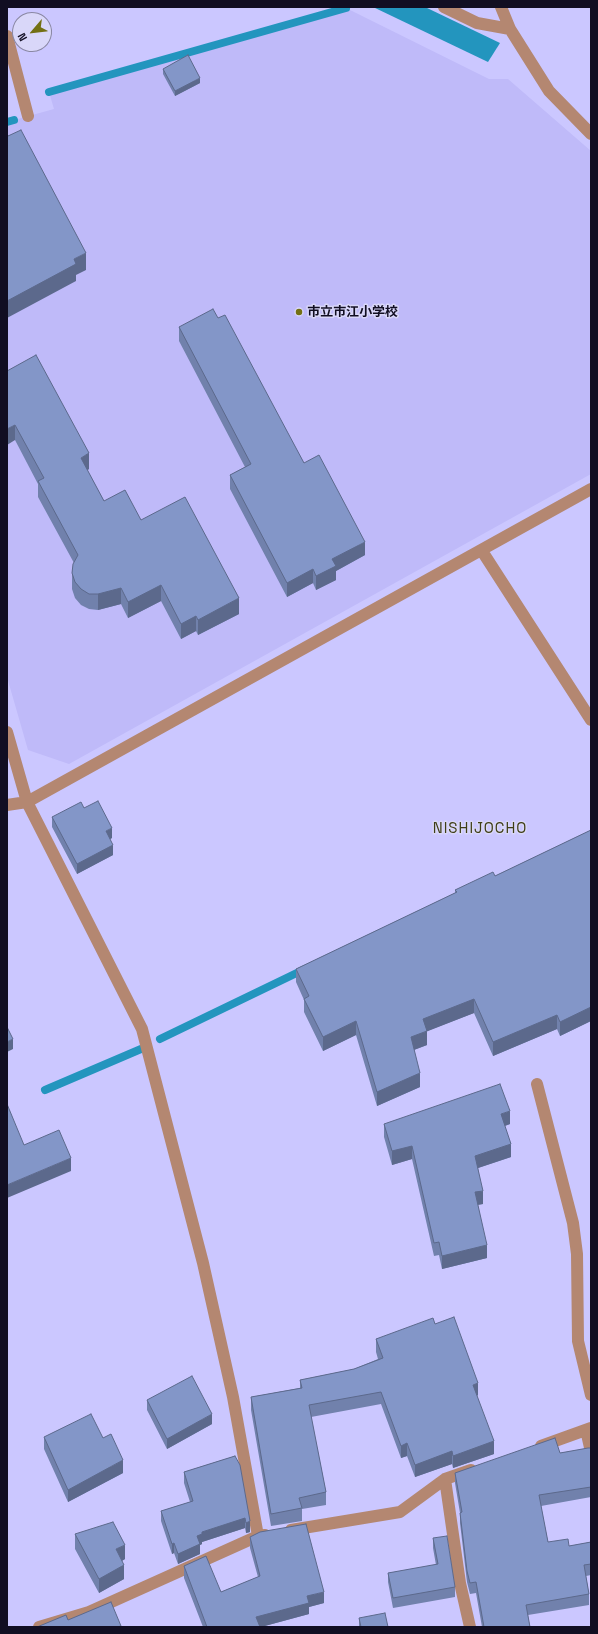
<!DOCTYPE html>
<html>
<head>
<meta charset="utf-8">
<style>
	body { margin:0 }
	#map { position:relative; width:598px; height:1634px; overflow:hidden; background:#cbc7ff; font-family:"Space Grotesk",sans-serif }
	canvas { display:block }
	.frame { position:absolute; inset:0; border:8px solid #110e22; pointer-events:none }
	.north { position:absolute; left:12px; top:12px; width:40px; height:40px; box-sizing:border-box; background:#d9d7f9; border:1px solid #8987a3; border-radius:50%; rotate:242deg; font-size:11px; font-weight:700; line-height:16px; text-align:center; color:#110e22 }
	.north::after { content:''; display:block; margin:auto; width:14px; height:18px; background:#737013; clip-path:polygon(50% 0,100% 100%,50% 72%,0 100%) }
</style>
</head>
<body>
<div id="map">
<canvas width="598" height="1634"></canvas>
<div class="frame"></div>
<div class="north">N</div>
</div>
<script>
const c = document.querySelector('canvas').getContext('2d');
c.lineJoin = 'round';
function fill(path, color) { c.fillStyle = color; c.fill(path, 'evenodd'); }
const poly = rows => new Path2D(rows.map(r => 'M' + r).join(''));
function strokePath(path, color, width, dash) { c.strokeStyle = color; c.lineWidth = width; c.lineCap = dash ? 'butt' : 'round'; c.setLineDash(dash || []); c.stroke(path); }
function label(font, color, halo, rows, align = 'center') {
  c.font = font + ' "Space Grotesk","Noto Sans JP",sans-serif'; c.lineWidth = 3; c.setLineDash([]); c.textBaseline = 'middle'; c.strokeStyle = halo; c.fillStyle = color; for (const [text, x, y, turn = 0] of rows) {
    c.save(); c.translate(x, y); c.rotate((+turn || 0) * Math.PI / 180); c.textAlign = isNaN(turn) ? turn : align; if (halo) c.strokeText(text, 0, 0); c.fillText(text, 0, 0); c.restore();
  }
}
const built = poly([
	[346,8,489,79,508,79,591,151,591,474,69,764,28,750,7,677,7,122,54,109,49,92]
]);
const water = poly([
	[373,7,425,7,500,43,488,62]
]);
const stream = poly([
	[49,92,346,8],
	[7,122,14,120],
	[160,1039,305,969],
	[45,1090,141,1049]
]);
const minor = poly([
	[444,7,477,23,510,29],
	[501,7,510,29,549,91,591,134],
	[7,36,28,116],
	[482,551,591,720],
	[7,732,27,802,142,1029,203,1263,233,1397,258,1536],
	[7,805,27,802,591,489],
	[537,1084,573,1223,577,1254,578,1341,591,1395],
	[586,1430,591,1452],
	[541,1446,591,1428],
	[445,1479,460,1583,470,1627],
	[291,1530,400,1512,445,1479,471,1470],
	[39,1627,89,1612,258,1536,265,1535]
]);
const wall = poly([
	[163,69,200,83,175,96,163,74],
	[218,318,304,463,365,555,336,571,336,580,316,590,313,583,287,597,230,489,230,475,245,467,179,341,179,327],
	[7,371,89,469,87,470,104,501,141,520,239,614,198,635,196,631,181,639,161,601,128,618,121,604,98,610,89,609,81,605,75,598,72,589,72,573,74,563,38,497,38,484,15,440],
	[84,808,112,838,110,839,113,855,77,874,52,827,52,817],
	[591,830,591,1021,560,1036,557,1029,493,1056,474,1013,427,1031,427,1045,414,1050,420,1087,377,1106,356,1035,323,1051,304,1012,304,1000,296,982,296,969,455,893,455,890,495,876],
	[384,1124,510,1124,505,1126,511,1157,478,1168,483,1204,478,1205,487,1258,442,1269,439,1255,434,1256,412,1159,392,1165,384,1137],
	[435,1324,478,1395,477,1396,494,1454,453,1468,452,1464,415,1477,407,1456,401,1458,381,1404,311,1417,326,1492,326,1505,302,1509,302,1521,271,1526,251,1410,251,1397,300,1388,300,1380,354,1369,378,1359,376,1352,376,1339],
	[147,1400,212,1424,167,1449,147,1410],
	[44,1437,123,1473,68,1502,44,1449],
	[591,1448,591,1497,541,1506,548,1542,569,1546,591,1542,591,1575,586,1576,589,1594,589,1605,528,1615,530,1627,482,1627,476,1593,470,1594,467,1582,460,1523,460,1513,455,1483,455,1473,560,1453],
	[235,1456,250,1532,246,1533,245,1528,202,1542,202,1544,200,1545,200,1554,178,1564,174,1553,172,1554,161,1521,161,1511,190,1502,184,1483,184,1472],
	[75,1534,125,1559,122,1561,124,1579,99,1593,75,1549],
	[250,1537,324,1603,309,1607,309,1614,261,1627,203,1627,184,1578,184,1566,221,1592,258,1577,250,1548],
	[433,1538,455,1587,455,1597,393,1608,388,1582,388,1573,436,1565,433,1548],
	[359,1618,388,1627,359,1627]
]);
const shadedWall = poly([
	[200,78,200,83,175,96,175,91],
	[86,253,86,270,76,275,76,281,7,318,7,301,74,259],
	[15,425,15,440,7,445,7,429],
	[89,453,89,469,81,474,81,458],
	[365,542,365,555,336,571,336,580,316,590,316,576,332,559],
	[313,569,313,583,287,597,287,583],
	[161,585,161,601,128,618,128,602],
	[121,588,121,604,98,610,98,594],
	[239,598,239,614,198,635,198,620],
	[196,616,196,631,181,639,181,624],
	[112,828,112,838,106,841,106,831],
	[113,845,113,855,77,874,77,864],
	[474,999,474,1013,423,1033,423,1019],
	[591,1007,591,1021,560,1036,560,1022],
	[557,1015,557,1029,493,1056,493,1042],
	[356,1021,356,1035,323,1051,323,1037],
	[427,1031,427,1045,411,1051,411,1037],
	[13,1039,13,1049,7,1052,7,1042],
	[420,1073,420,1087,377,1106,377,1092],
	[510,1111,510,1124,501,1127,501,1114],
	[511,1144,511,1157,475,1169,475,1156],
	[412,1146,412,1159,392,1165,392,1151],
	[71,1158,71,1171,7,1198,7,1185],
	[483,1191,483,1204,475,1205,475,1192],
	[487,1245,487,1258,442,1269,442,1256],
	[478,1383,478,1395,473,1397,473,1385],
	[212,1414,212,1424,167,1449,167,1439],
	[494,1441,494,1454,453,1468,453,1456],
	[407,1443,407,1456,401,1458,401,1446],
	[452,1451,452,1464,415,1477,415,1465],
	[123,1460,123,1473,68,1502,68,1490],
	[245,1518,245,1528,202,1542,202,1544,200,1545,200,1554,178,1564,178,1554,197,1536,202,1532],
	[250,1521,250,1532,246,1533,246,1523],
	[174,1543,174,1553,172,1554,172,1544],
	[125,1545,125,1559,116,1564,116,1549],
	[124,1565,124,1579,99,1593,99,1579],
	[324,1592,324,1603,309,1607,309,1614,261,1627,256,1627,256,1617,307,1596]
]);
const building = poly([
	[188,55,200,78,175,91,163,69,188,55],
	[21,130,86,253,74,259,76,264,7,301,7,134,8,136,21,130],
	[213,309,218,318,225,315,304,463,319,455,365,542,332,559,336,566,316,576,313,569,287,583,230,475,251,464,179,327,213,309],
	[36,355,89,453,81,458,104,501,125,490,141,520,185,497,239,598,198,620,196,616,181,624,161,585,128,602,121,588,98,594,89,594,81,589,75,582,72,573,73,564,78,555,38,481,44,478,15,425,7,429,7,371,36,355],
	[98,801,112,828,106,831,113,845,77,864,52,817,81,802,84,808,98,801],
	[591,830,591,1007,560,1022,557,1015,493,1042,474,999,423,1019,427,1031,411,1037,420,1073,377,1092,356,1021,323,1037,304,999,309,996,296,969,457,892,455,890,493,872,495,876,591,830],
	[7,1027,13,1039,7,1042,7,1027],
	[500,1084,510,1111,501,1114,511,1144,475,1156,483,1191,475,1192,487,1245,442,1256,439,1242,434,1243,412,1146,392,1151,384,1124,500,1084],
	[7,1104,24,1145,59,1130,71,1158,7,1185,7,1104],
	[454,1317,478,1383,473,1385,494,1441,453,1456,452,1451,415,1465,407,1443,401,1446,381,1392,309,1405,326,1492,299,1498,302,1508,271,1514,251,1397,302,1388,300,1380,354,1369,383,1358,376,1339,433,1318,435,1324,454,1317],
	[192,1376,212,1414,167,1439,147,1400,192,1376],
	[91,1414,103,1438,111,1434,123,1460,68,1490,44,1437,91,1414],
	[555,1438,560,1453,588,1448,591,1448,591,1487,539,1495,548,1542,568,1539,569,1546,591,1542,591,1564,584,1565,589,1594,526,1605,530,1627,484,1627,476,1582,470,1583,467,1571,460,1513,462,1512,455,1473,555,1438],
	[235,1456,240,1465,250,1521,246,1523,245,1518,202,1532,202,1534,197,1536,200,1544,178,1554,174,1543,172,1544,161,1511,193,1501,184,1472,235,1456],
	[113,1522,125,1545,116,1549,124,1565,99,1579,75,1534,113,1522],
	[306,1524,324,1592,307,1596,309,1603,256,1617,260,1627,207,1627,184,1566,206,1556,221,1592,260,1576,250,1537,260,1532,306,1524],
	[447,1536,455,1587,393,1598,388,1573,438,1564,433,1538,447,1536],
	[111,1602,121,1626,117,1627,37,1627,66,1615,68,1620,111,1602],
	[385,1613,388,1627,361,1627,359,1618,385,1613]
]);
const markers = [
	[299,312,4,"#737013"]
];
const poiNames = [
	["市立市江小学校",307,312]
];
const quarterNames = [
	["NISHIJOCHO",480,829]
];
fill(built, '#bfbaf9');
fill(water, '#2395be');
strokePath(stream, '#2395be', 8);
strokePath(minor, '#b48771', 12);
fill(wall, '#7181ac');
fill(shadedWall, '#5c698c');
fill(building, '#8396c8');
strokePath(building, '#5c698c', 1);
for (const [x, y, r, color] of markers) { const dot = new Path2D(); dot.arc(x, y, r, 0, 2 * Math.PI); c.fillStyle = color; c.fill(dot); strokePath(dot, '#d9d7f9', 1.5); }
label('bold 13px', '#110e22', '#d9d7f9', poiNames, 'left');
c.letterSpacing = '1px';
label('15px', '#3f3e15', '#d9d7f9', quarterNames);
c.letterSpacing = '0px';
</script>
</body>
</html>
